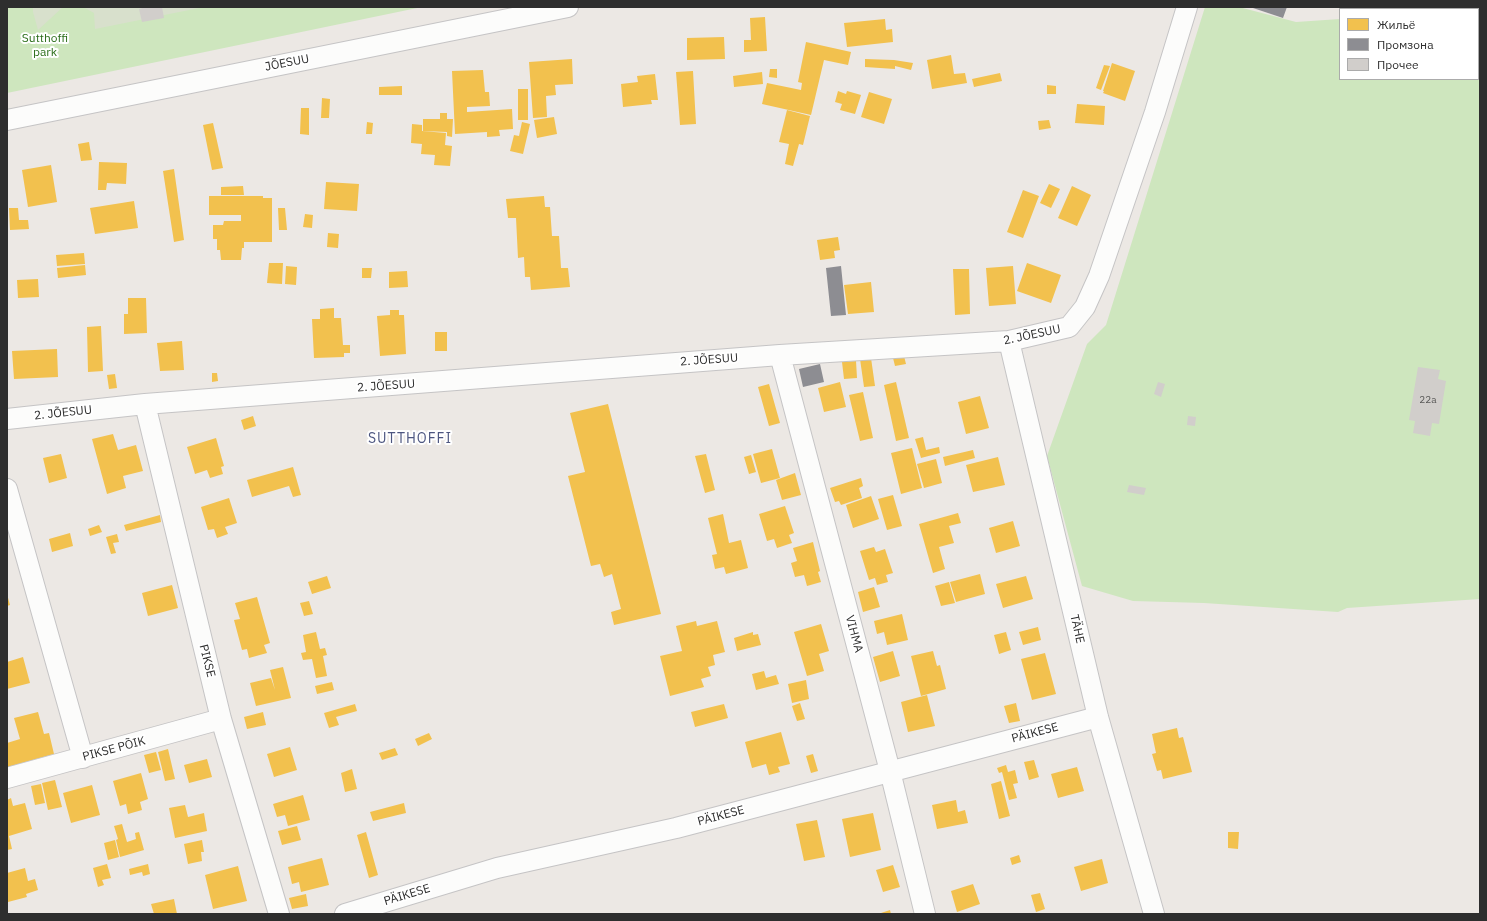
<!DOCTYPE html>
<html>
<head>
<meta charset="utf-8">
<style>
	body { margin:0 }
	#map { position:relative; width:1487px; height:921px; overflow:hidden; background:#ece8e4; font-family:"IBM Plex Sans",sans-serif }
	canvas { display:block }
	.frame { position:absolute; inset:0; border:8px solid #2e2e2e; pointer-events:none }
	.legend { position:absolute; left:1339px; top:8px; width:140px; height:72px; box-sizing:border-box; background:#fff; border:1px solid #ababab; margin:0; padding:5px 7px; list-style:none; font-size:12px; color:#2e2e2e }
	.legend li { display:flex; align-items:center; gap:8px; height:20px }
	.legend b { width:20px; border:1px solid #ababab }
</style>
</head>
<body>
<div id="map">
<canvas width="1487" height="921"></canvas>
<div class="frame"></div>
<ul class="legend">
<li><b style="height:11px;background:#f2c14e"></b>Жильё</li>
<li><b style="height:11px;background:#8d8d92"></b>Промзона</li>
<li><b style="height:11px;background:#d1cecb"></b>Прочее</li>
</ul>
</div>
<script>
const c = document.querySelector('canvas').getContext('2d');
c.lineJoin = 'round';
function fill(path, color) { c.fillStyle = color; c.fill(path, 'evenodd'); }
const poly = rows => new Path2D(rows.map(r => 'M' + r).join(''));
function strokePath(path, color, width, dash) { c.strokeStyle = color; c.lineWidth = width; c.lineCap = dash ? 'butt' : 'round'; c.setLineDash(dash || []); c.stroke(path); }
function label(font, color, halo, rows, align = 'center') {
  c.font = font + ' "IBM Plex Sans",sans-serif'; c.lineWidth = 4; c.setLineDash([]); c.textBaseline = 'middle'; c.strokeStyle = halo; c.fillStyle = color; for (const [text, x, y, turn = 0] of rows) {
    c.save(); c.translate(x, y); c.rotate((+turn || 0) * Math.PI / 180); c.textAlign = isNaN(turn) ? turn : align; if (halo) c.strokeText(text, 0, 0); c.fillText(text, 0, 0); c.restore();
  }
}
const green = poly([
	[7,7,422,7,7,93],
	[1205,7,1239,7,1296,22,1340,19,1340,79,1478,79,1478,9,1384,9,1384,7,1480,7,1480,599,1347,608,1338,612,1204,603,1133,601,1082,586,1047,456,1087,344,1106,325]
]);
const cemetery = poly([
	[33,7,63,7,38,30,33,12],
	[83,7,204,7,95,29,94,13]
]);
const homes = poly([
	[765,17,767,51,744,52,744,40,751,40,750,18],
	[885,19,886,30,892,29,893,42,847,47,844,23],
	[724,37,725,59,687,60,687,38],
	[806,42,851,52,848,65,824,60,811,115,762,104,767,83,801,90,802,83,798,82],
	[951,55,954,74,965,73,967,83,932,89,927,60],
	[572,59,573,84,555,85,556,95,546,96,547,117,533,118,529,62],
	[865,59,894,60,913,63,911,70,895,66,895,69,865,67],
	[1112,63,1135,71,1125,101,1103,93,1104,91,1103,91],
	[1104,65,1110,66,1101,90,1096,88],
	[770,69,777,69,777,78,769,77],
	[483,70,485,92,489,92,490,106,467,107,467,112,512,109,513,129,499,130,500,136,487,137,487,132,455,134,452,71],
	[693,71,696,124,680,125,676,72],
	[762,72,763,84,734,87,733,76],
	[1000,73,1002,81,974,87,972,79],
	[655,74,658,100,651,100,652,104,623,107,621,84,638,82,637,76],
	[1047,85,1056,86,1056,94,1047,94],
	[402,86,402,95,379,95,379,87],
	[518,89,528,89,528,120,518,120],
	[838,91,846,94,847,91,861,95,855,114,840,110,842,104,835,102],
	[869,92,892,99,884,124,861,117],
	[322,98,330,99,329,118,321,118],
	[1077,104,1105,106,1104,125,1075,123],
	[301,108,309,108,309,135,300,134],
	[787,110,810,116,803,145,799,144,793,166,785,164,789,144,779,142],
	[440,113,447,113,447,119,453,119,452,137,447,136,447,132,423,131,423,119,440,119],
	[554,117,557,134,537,138,534,120],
	[1049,120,1051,128,1039,130,1038,121],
	[367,122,373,123,372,134,366,134],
	[522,122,530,124,523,154,510,151,514,135,519,136],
	[213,123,223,168,212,170,203,125],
	[412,124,422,125,422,131,446,133,445,145,452,146,450,166,434,165,435,155,421,154,422,144,411,143],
	[89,142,92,160,81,161,78,144],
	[99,162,127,163,126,184,107,183,106,190,98,190],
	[51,165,57,202,28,207,22,170],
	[174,169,184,240,174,242,163,171],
	[326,182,359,184,357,211,324,209],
	[1049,184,1060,189,1051,208,1040,203],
	[243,186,244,195,221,195,221,187],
	[1072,186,1091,195,1077,226,1058,218],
	[1023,190,1039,196,1023,238,1007,232],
	[209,196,263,196,263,198,272,198,272,242,244,242,244,248,242,248,241,260,221,260,220,250,217,250,217,239,213,239,213,225,223,225,224,221,241,221,241,215,209,215],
	[544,196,545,207,550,207,552,236,559,236,561,268,568,268,570,287,531,290,530,277,525,277,524,257,518,258,516,218,508,218,506,199],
	[134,201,138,228,95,234,90,208],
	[9,208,18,208,19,220,28,220,29,229,10,230],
	[278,208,285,208,287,230,279,230],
	[305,214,313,215,312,228,303,227],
	[328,233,339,234,338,248,327,247],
	[838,237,840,250,834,251,835,258,820,260,817,240],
	[84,253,85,264,57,266,56,255],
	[269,263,283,263,282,284,267,283],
	[1027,263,1061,275,1051,303,1017,291],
	[85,265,86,275,58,278,57,268],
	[286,266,297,267,296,285,285,284],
	[1013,266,1016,304,989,306,986,268],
	[362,268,372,268,371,278,362,278],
	[953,269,969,269,970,314,955,315],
	[407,271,408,287,389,288,389,272],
	[38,279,39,297,18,298,17,280],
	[871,282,874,312,848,314,844,285],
	[128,298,146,298,147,333,124,334,124,314,128,314],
	[334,308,334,318,341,318,343,345,350,345,350,353,344,353,344,357,314,358,312,319,320,319,320,309],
	[390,310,399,310,399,315,404,315,406,354,380,356,377,316,390,315],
	[101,326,103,371,88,372,87,327],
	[435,332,447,332,447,351,435,351],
	[182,341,184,370,160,371,157,343],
	[57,349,58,377,14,379,12,351],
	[904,356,906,364,895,366,893,358],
	[871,358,875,386,864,387,860,359],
	[856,361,857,378,844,379,842,362],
	[212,373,217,373,218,381,212,382],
	[115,374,117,388,109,389,107,375],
	[840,382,846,407,824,412,818,388],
	[896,382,909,438,896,441,884,385],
	[769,384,780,423,769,426,758,387],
	[863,392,873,438,860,441,849,395],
	[980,396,989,428,966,434,958,402],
	[608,404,661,614,614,625,611,612,621,609,612,574,604,577,600,564,591,566,568,476,585,472,570,413],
	[253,416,256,426,244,430,241,420],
	[113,434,118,450,136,445,143,471,123,476,126,488,107,494,92,439],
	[923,437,926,450,939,447,940,453,921,458,915,439],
	[216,438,224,466,221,467,223,474,210,478,207,470,195,474,187,447],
	[912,448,922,488,901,494,891,453],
	[772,449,780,478,761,483,753,454],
	[973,450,975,458,945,466,943,457],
	[61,454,67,478,49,483,43,458],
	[706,454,715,490,705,493,695,456],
	[751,455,756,472,749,474,744,457],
	[998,457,1005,485,973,492,966,465],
	[936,459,942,483,924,488,917,464],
	[293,467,301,495,293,497,289,486,252,497,247,480],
	[795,473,801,495,782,500,776,480],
	[861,478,863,486,859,488,862,498,841,505,839,501,835,502,830,488],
	[893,495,902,526,887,530,878,499],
	[871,496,879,519,853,528,846,505],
	[229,498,237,523,225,527,228,534,217,538,214,529,208,530,201,507],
	[785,506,794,533,789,535,792,543,777,548,774,539,767,541,759,514],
	[958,513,961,523,949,526,954,543,939,547,945,569,933,573,919,524],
	[723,514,729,543,741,540,748,568,726,574,724,567,715,569,712,555,717,554,708,518],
	[160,515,161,522,126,531,124,525],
	[1013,521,1020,546,996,553,989,528],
	[99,525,102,532,90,536,88,529],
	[70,533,73,546,52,552,49,539],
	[117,534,119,542,113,543,116,553,111,554,106,537],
	[813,542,820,571,818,572,821,582,807,586,804,575,795,577,791,563,797,561,793,548],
	[874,547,876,552,885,549,893,573,886,575,888,582,877,585,875,578,869,580,860,551],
	[980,574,985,594,956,602,950,582],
	[327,576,331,588,312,594,308,582],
	[1026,576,1033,599,1003,608,996,584],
	[949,582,955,603,941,606,935,586],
	[172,585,178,608,148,616,142,593],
	[874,587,880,607,863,612,858,592],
	[7,594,10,605,7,606],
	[257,597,270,643,264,645,267,653,249,658,247,649,242,650,234,620,240,619,235,603],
	[309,601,313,614,304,616,300,603],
	[902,614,908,640,887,645,884,632,877,634,874,621],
	[696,621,697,626,717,621,725,652,713,655,715,665,708,667,711,676,701,679,704,687,670,696,660,656,682,651,676,626],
	[821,624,829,651,819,654,824,671,807,676,794,632],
	[1038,627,1041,640,1023,645,1019,632],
	[316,632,320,649,325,648,327,655,323,656,327,676,316,678,312,659,303,660,301,653,306,652,303,635],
	[753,632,753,635,758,634,761,645,737,651,734,638],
	[1006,632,1011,650,999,654,994,635],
	[893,651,900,676,880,682,873,657],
	[933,651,937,666,940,665,946,689,921,696,911,656],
	[1045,653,1056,694,1032,700,1021,659],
	[23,657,30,683,7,689,7,662],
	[283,667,291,698,256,706,250,683,271,678,275,690,270,670],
	[764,671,766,678,776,675,779,684,756,690,752,674],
	[806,680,809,699,792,703,788,684],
	[332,682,334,690,317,694,315,686],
	[927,695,935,726,908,732,901,702],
	[800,703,805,719,797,721,792,706],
	[1016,703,1020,721,1009,723,1004,706],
	[355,704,357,711,336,717,339,725,329,728,324,713],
	[724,704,728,718,695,727,691,712],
	[38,712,44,734,49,733,54,754,11,766,12,771,7,772,7,743,20,739,14,718],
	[263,712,266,725,247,729,244,717],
	[1177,728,1179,738,1183,737,1192,772,1163,779,1161,770,1157,771,1152,754,1156,753,1152,734],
	[781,732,790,764,778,767,780,772,769,775,766,764,752,768,745,742],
	[429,733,432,739,418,746,415,739],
	[290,747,297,770,274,777,267,754],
	[395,748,398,755,382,760,379,753],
	[168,749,175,779,165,781,158,752],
	[156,752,161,770,149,773,144,755],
	[813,754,818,771,811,773,806,756],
	[207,759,212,777,189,783,184,765],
	[1034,760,1039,777,1029,780,1024,762],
	[1006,765,1008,772,1015,770,1018,783,1013,784,1017,798,1009,800,1002,772,999,773,997,768],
	[1077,767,1084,791,1058,798,1051,774],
	[352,769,357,789,345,792,341,773],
	[141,773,148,799,140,802,142,810,128,814,126,804,120,806,113,781],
	[55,780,62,807,48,810,42,783],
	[1001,781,1010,816,999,819,991,784],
	[41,784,45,803,35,805,31,786],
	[92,785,100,815,71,823,63,793],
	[303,795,310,820,288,826,285,815,277,817,273,804],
	[11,798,13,806,25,803,32,829,9,836,12,849,7,850,7,800],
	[956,800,958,812,965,810,968,823,937,829,932,805],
	[404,803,406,813,373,821,370,812],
	[185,805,188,817,204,813,207,831,175,838,169,808],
	[873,813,881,850,850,857,842,819],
	[817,820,825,857,804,861,796,824],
	[122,824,127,842,136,839,135,833,139,832,144,850,120,857,116,840,118,839,114,826],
	[297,826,301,840,282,845,278,831],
	[366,832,378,875,369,878,357,835],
	[1228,832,1239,832,1238,849,1228,848],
	[115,840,119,857,108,860,104,843],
	[202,840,204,852,201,852,202,861,188,864,184,844],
	[1019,855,1021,862,1012,865,1010,858],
	[322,858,329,885,301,892,299,882,292,884,288,867],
	[1102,859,1108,883,1081,891,1074,867],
	[107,864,111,878,102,880,104,885,98,887,93,868],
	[148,864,150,874,143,876,142,872,130,875,129,869],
	[893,865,900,887,883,892,876,870],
	[238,866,247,901,213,909,205,875],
	[25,868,28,881,35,879,38,890,26,894,27,897,8,902,7,873],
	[973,884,980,904,957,912,951,891],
	[1040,893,1045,909,1036,912,1031,895],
	[306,894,308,906,292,909,289,898],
	[174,899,177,914,154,914,151,904],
	[890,910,891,914,878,914]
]);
const industry = poly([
	[1250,7,1287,7,1283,18],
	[841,266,846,315,831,316,826,268],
	[820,364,824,382,803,387,799,369]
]);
const building = poly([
	[146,7,162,7,164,18,142,22,139,9],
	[1418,367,1440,370,1438,379,1446,381,1439,424,1432,423,1430,436,1413,433,1415,421,1409,420],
	[1158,382,1165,384,1161,397,1154,394],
	[1188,416,1196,417,1195,426,1187,425],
	[1129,485,1146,488,1144,495,1127,492]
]);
const minor = poly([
	[7,120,568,7],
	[1009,341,1098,717,1154,914],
	[780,355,890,771,925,914],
	[145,404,221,719,279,914],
	[7,419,145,404,780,355,1009,341,1069,327,1085,307,1099,276,1155,112,1187,7],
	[7,489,83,758],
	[7,778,221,719],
	[345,914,497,868,676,828,1098,717]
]);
const numberNames = [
	["22a",1428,400]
];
const parkNames = [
	["Sutthoffi",45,39],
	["park",45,53]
];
const streetNames = [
	["JÕESUU",287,63,-11],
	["2. JÕESUU",1032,335,-12],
	["2. JÕESUU",709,360,-4],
	["2. JÕESUU",386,386,-4],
	["2. JÕESUU",63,413,-6],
	["TÄHE",1077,629,77],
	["VIHMA",854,634,75],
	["PIKSE",207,661,76],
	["PÄIKESE",1035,733,-15],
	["PIKSE PÕIK",114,749,-15],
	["PÄIKESE",721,816,-15],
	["PÄIKESE",407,895,-17]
];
const quarterNames = [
	["SUTTHOFFI",410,439]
];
fill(green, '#cee6be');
fill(cemetery, '#d8e0cc');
fill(homes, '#f2c14e');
fill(industry, '#8d8d92');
fill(building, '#d1cecb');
strokePath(minor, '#c5c4c5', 22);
strokePath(minor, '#fcfcfb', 20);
label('10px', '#585857', null, numberNames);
label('12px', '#2c6e1b', '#fff', parkNames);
label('12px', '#2e2e2e', '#fff', streetNames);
c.letterSpacing = '1px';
label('14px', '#4d5680', '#fff', quarterNames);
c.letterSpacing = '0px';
</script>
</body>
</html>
